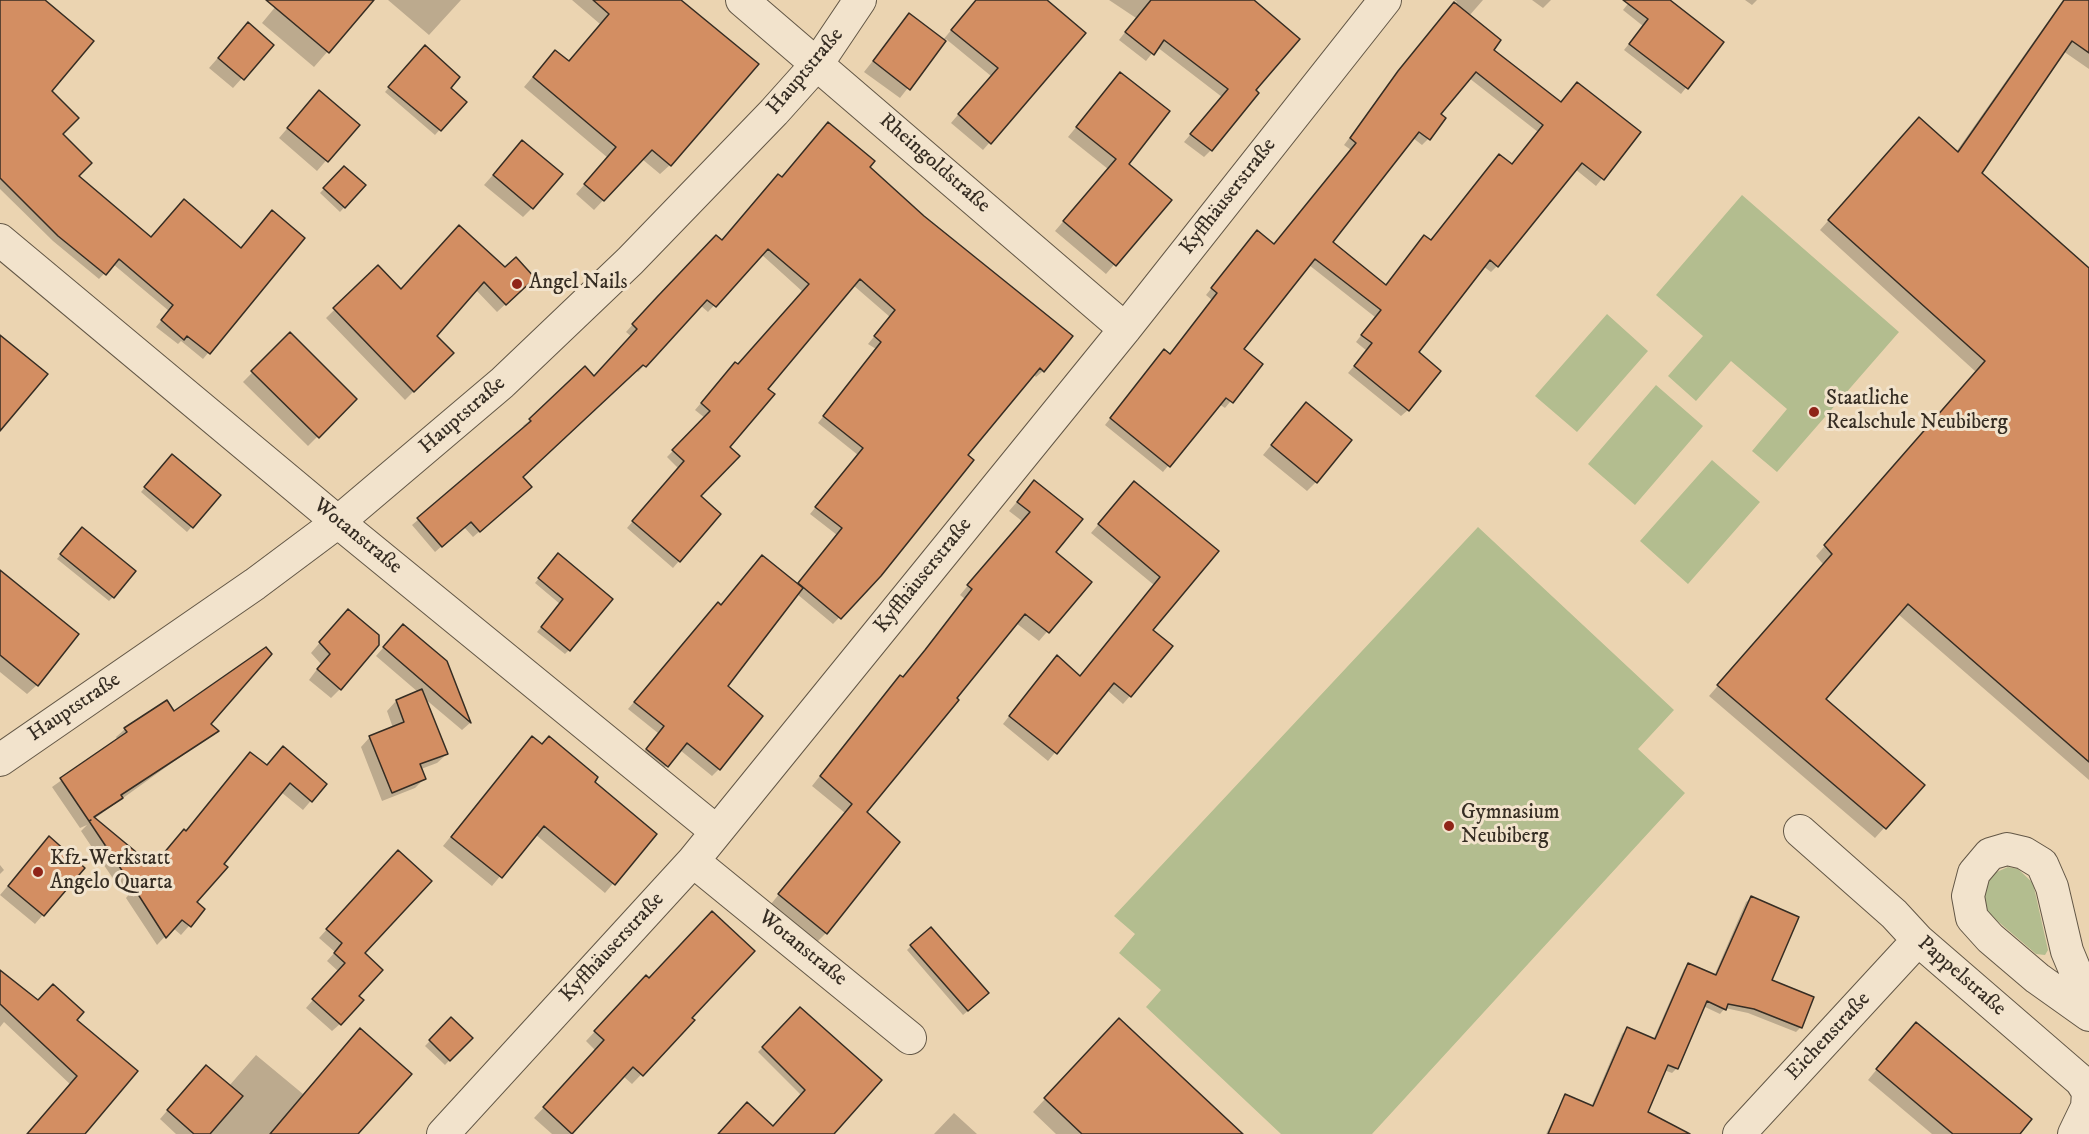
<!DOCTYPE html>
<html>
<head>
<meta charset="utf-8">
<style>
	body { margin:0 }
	canvas { display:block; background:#ebd4b1 }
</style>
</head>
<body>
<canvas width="2089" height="1134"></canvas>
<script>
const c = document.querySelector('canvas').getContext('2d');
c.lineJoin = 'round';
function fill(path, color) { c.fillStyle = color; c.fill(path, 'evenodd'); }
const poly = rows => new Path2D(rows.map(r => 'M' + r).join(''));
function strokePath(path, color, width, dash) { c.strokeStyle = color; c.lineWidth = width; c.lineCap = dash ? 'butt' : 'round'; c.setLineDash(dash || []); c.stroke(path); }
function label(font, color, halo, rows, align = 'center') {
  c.font = font + ' "IM FELL DW Pica",serif'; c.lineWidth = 6; c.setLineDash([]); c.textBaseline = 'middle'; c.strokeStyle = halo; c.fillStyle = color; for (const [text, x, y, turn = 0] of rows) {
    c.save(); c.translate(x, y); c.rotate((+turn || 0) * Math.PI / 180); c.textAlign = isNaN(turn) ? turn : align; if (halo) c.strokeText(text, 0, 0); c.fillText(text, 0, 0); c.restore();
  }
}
const green = poly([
	[1742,195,1899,332,1777,472,1752,451,1787,409,1731,361,1696,401,1668,376,1703,336,1656,295],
	[1607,314,1648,351,1577,432,1535,396],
	[1656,385,1703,426,1635,505,1588,464],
	[1712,460,1760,502,1688,584,1640,541],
	[1478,527,1674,710,1638,749,1685,793,1372,1134,1281,1134,1146,1007,1161,990,1119,953,1135,934,1114,916],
	[2008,867,2018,869,2033,883,2048,950,2045,955,2036,954,1987,912,1983,893,1990,875]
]);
const shadow = poly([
	[0,0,43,0,50,91,60,134,77,176,151,238,241,249,303,239,203,359,181,341,178,344,156,327,169,311,113,264,99,279,53,241,0,189],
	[281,0,368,0,371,2,314,67,262,23],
	[388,0,461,0,429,35],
	[572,0,679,0,670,165,660,174,642,159,594,210,576,194,608,158,524,87,546,61,568,62,600,24],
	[976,0,1044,0,990,142,983,150,951,123,991,76,946,39,900,98,864,72,909,15,943,40],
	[1109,0,1253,0,1211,150,1204,157,1184,142,1222,97,1157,47,1146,61,1119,40,1136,18],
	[1454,0,1483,0,1469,16,1492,50,1561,104,1639,133,1596,186,1575,169,1497,266,1491,272,1483,266,1417,353,1408,410,1401,416,1348,373,1367,351,1356,342,1375,317,1309,265,1242,349,1261,364,1225,408,1219,404,1163,472,1105,425,1158,358,1169,355,1212,300,1206,295,1251,239,1274,245,1351,150,1344,145,1392,80,1457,2],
	[1469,78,1538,132,1511,166,1386,286,1331,242,1413,138,1422,145,1428,139,1439,114],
	[1532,0,1551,0,1543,8],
	[1631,0,1668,0,1722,42,1681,94,1624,50,1643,26,1623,10],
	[1745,0,1757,0,1752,5],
	[2063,0,2089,0,2089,69,2063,51,1980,173,2089,270,2089,780,1898,614,1824,699,1923,785,1875,838,1709,696,1823,564,1816,556,1976,372,1820,230,1909,129,1956,152],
	[239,34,272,45,233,88,209,68],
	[420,52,449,88,464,102,435,135,385,92],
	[1120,74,1127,165,1170,200,1106,274,1055,231,1108,169,1068,137],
	[310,102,357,125,317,171,279,138],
	[522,142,532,208,523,217,484,185],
	[868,167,1043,371,1036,377,1033,374,966,455,880,575,833,624,797,594,726,686,761,716,719,769,712,776,680,750,660,773,640,757,658,733,628,709,711,611,797,585,837,535,810,514,858,455,818,423,876,349,868,344,890,317,853,285,766,389,728,447,699,496,719,514,673,568,627,528,678,468,667,457,705,418,695,410,729,370,737,365,803,292,761,254,708,312,700,305,638,372,636,370,521,477,524,493,473,537,464,527,435,552,412,525,525,428,523,426,530,420,585,368,594,377,632,337,626,332,650,305,722,242,781,179],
	[344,168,364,186,340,212,320,193],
	[450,235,525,286,497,312,475,289,435,336,452,353,405,400,326,318,378,267,401,291],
	[290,334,355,399,308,446,243,382],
	[1297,414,1316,482,1307,491,1263,455],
	[168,460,219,496,187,532,141,492],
	[1034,482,1054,553,1090,582,1039,641,1016,623,865,812,826,933,817,942,771,904,845,813,812,786,891,686,902,679,916,661,965,599,960,595,1022,521,1009,511],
	[1127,491,1217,552,1151,631,1130,696,1123,704,1107,690,1048,761,1003,724,1049,665,1079,677,1154,585,1091,533],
	[77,533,113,597,109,601,57,559],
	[558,555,569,650,565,654,537,632,560,604,535,583],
	[0,572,37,685,27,694,0,672],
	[339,620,340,689,331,698,309,680,321,664,311,653],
	[395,634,446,662,470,723,462,730,424,698,447,754,437,763,421,769,424,779,415,788,382,801,361,747,370,737,393,728,387,711,396,701,418,692,376,656],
	[174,713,209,724,216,731,94,819,152,867,185,832,266,766,283,748,325,784,303,810,281,792,195,903,203,910,181,935,173,928,157,945,126,898,130,893,114,880,81,831,87,825,80,828,52,787,118,740,116,737,125,729],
	[524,747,593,782,655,834,605,893,535,834,492,886,443,846],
	[41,847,83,868,35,924,0,895],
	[390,860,340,1024,332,1031,306,1008,338,971,327,961,335,952,319,938],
	[0,865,4,870,0,874],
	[1751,898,1770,981,1801,1027,1796,1032,1748,1013,1725,1008,1720,1014,1703,1006,1677,1068,1672,1073,1664,1070,1646,1112,1673,1134,1546,1134,1565,1096,1591,1107,1622,1034,1627,1029,1653,1040,1684,969,1689,965,1714,976,1746,902],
	[911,946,983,998,963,1015,907,950],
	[0,972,38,1002,75,1020,83,1134,30,1134,71,1085,4,1022,0,1027],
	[649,980,693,1021,632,1084,623,1076,570,1134,552,1134,534,1118,596,1051,586,1041,637,986],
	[800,1009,832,1134,720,1134,773,1128,802,1096,758,1052],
	[451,1019,470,1038,445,1065,425,1046],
	[1106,1033,1217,1134,1056,1134,1033,1112],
	[1907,1033,2018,1134,1932,1134,1868,1080],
	[352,1039,356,1134,176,1134,160,1119,198,1075,229,1086,256,1055,303,1094],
	[954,1113,977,1134,934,1134]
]);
const building = poly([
	[0,0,45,0,94,41,52,91,79,118,63,134,92,163,79,176,151,237,184,199,241,248,272,210,305,238,210,354,187,336,184,340,161,320,173,305,119,259,106,275,58,236,0,178,0,0],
	[266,0,374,0,329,53,266,0],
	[593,0,681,0,759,64,671,166,652,150,604,201,584,184,616,147,533,77,555,50,569,61,609,14,593,0],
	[976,0,1047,0,1086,33,991,144,958,114,998,68,951,30,976,0],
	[1151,0,1254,0,1300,39,1256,90,1259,93,1212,151,1190,134,1228,89,1164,40,1154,55,1125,32,1151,0],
	[1623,0,1670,0,1724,42,1688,89,1629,44,1648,19,1623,0],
	[2064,0,2089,0,2089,53,2072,41,1982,173,2089,268,2089,762,1908,604,1826,699,1925,785,1886,829,1717,685,1832,554,1824,545,1985,361,1828,220,1919,117,1958,152,2064,0],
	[1454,2,1501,40,1494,50,1561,102,1577,82,1641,132,1604,180,1582,163,1498,267,1490,260,1419,352,1441,371,1409,411,1354,366,1372,343,1361,335,1381,310,1315,259,1244,349,1263,364,1233,403,1226,398,1170,467,1110,418,1164,349,1170,354,1217,293,1211,288,1257,230,1274,244,1356,143,1350,138,1398,71,1454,2],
	[1476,72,1543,125,1512,164,1499,154,1431,240,1424,235,1386,285,1333,242,1419,132,1430,140,1446,118,1441,114,1476,72],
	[909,13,946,41,910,90,873,61,909,13],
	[248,22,274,45,244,80,218,58,248,22],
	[425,45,460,77,451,88,467,102,441,131,388,87,425,45],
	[1120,72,1170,111,1129,164,1172,200,1116,266,1063,221,1116,159,1076,127,1120,72],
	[319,90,360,125,328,162,287,128,319,90],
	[828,122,875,161,870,167,924,216,1073,336,1044,372,1040,368,968,455,974,460,881,576,841,619,798,583,842,528,815,507,863,448,823,416,881,342,874,336,895,310,860,279,768,389,775,394,730,447,740,456,701,496,721,514,680,562,632,521,684,461,672,450,710,411,701,403,735,362,738,364,809,284,768,249,716,307,707,300,646,367,643,365,523,477,532,487,480,532,471,522,442,547,417,518,531,421,529,419,585,366,594,376,637,329,632,324,657,297,716,235,722,240,778,174,782,177,828,122],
	[522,140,563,174,533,209,493,175,522,140],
	[344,166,366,185,345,208,323,188,344,166],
	[459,225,505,267,516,257,535,278,506,305,484,282,437,336,454,353,414,392,333,308,378,265,401,289,459,225],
	[290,332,357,399,319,438,251,371,290,332],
	[0,335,48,374,0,431,0,335],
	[1306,402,1352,440,1317,483,1271,445,1306,402],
	[172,454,221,495,193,528,144,487,172,454],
	[1034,480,1083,519,1056,552,1092,582,1049,633,1025,614,957,698,959,700,867,812,900,842,827,934,778,894,852,804,820,776,900,675,903,677,925,650,972,589,967,585,1030,512,1017,502,1034,480],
	[1134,481,1219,551,1153,630,1173,646,1131,697,1114,683,1057,754,1009,716,1057,655,1080,676,1160,577,1098,524,1134,481],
	[82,527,136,571,114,598,60,554,82,527],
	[558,553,613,599,570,651,541,627,563,599,538,578,558,553],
	[762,555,803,588,728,686,763,716,720,770,687,743,668,767,646,749,664,726,634,702,718,602,721,605,762,555],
	[0,570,79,634,38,686,0,655,0,570],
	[348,609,379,635,379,645,341,690,317,669,330,654,319,642,348,609],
	[403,624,447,661,471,723,383,647,403,624],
	[266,647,272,654,211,724,219,731,121,795,123,798,94,817,153,866,184,829,186,831,250,752,267,765,283,746,327,784,312,802,290,783,224,864,228,867,197,902,205,909,191,927,182,920,166,938,134,888,137,884,123,872,89,821,91,820,89,821,60,778,127,732,124,728,167,700,174,711,266,647],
	[422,689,448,754,420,764,426,779,392,793,369,736,404,722,396,700,422,689],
	[532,736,542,744,549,736,598,777,595,782,657,834,615,885,544,826,502,878,451,837,532,736],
	[49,836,85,868,44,916,8,886,49,836],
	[398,850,432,881,365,953,383,970,359,996,364,1000,341,1025,312,999,345,963,334,953,342,943,326,929,398,850],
	[1751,896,1799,917,1772,980,1814,997,1802,1028,1754,1009,1728,1004,1726,1010,1707,1001,1678,1069,1668,1065,1648,1112,1690,1134,1548,1134,1565,1094,1593,1106,1627,1027,1655,1039,1688,963,1716,975,1751,896],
	[712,911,755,951,692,1018,695,1020,643,1076,633,1067,572,1134,543,1107,604,1040,594,1031,646,975,649,978,712,911],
	[931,927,989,993,968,1011,910,945,931,927],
	[0,970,38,1000,53,984,84,1012,77,1020,138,1071,85,1134,27,1134,77,1076,0,1004,0,970],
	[800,1007,882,1080,834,1134,718,1134,747,1102,773,1126,805,1090,762,1047,800,1007],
	[451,1017,473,1038,450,1061,429,1040,451,1017],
	[1119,1018,1243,1134,1082,1134,1044,1098,1119,1018],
	[1916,1022,2032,1119,2020,1134,1953,1134,1876,1069,1916,1022],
	[360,1028,412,1074,358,1134,270,1134,360,1028],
	[206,1065,243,1096,210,1134,194,1134,167,1110,206,1065]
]);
const minor = poly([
	[742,0,1125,329],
	[0,240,338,522,716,831],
	[0,760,255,584,338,522,502,383,630,261,774,112,817,64,860,0],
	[1800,831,1894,914,1918,940,2081,1081,2088,1092,2087,1107,2074,1134],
	[693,861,910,1038],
	[2089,1004,2067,951,2052,887,2042,864,2024,853,2007,849,1990,854,1974,873,1968,896,1972,918,1990,938,2037,978,2089,1015],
	[443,1134,693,861,1125,329,1385,0],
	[1739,1134,1918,940]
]);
const markers = [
	[517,284,6,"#8f2418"],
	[1814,412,6,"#8f2418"],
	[1449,826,6,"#8f2418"],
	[38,872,6,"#8f2418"]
];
const streetNames = [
	["Hauptstraße",806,72,-50],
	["Rheingoldstraße",934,164,41],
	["Kyffhäuserstraße",1229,197,-52],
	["Hauptstraße",463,416,-41],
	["Wotanstraße",357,537,39],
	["Kyffhäuserstraße",924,576,-51],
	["Hauptstraße",75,708,-34],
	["Kyffhäuserstraße",613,948,-47],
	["Wotanstraße",802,949,39],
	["Pappelstraße",1961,977,41],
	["Eichenstraße",1829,1037,-47]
];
const poiNames = [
	["Angel Nails",529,284],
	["Staatliche",1826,400],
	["Realschule Neubiberg",1826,424],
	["Gymnasium",1461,814],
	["Neubiberg",1461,838],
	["Kfz-Werkstatt",50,860],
	["Angelo Quarta",50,884]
];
fill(green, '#b3bd8f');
fill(shadow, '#0003');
fill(building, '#d38e62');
strokePath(building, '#362d23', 1.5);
strokePath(minor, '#635746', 34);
strokePath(minor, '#f2e3cc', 32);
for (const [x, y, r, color] of markers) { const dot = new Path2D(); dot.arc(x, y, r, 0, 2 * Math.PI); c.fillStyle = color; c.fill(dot); strokePath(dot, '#f2e3cc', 2); }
label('21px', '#362d23', '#f2e3cc', streetNames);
label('21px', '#362d23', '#f2e3cc', poiNames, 'left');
</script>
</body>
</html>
